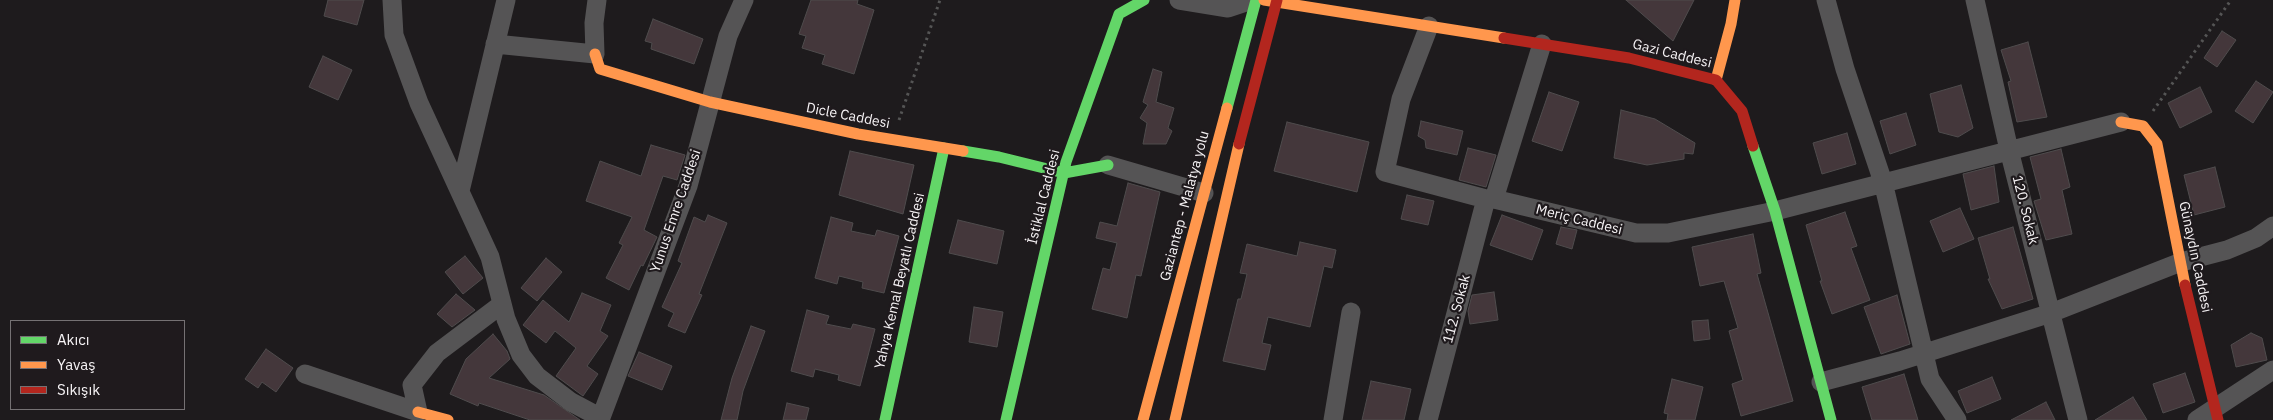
<!DOCTYPE html>
<html>
<head>
<meta charset="utf-8">
<style>
	body { margin:0 }
	#map { position:relative; width:2273px; height:420px; overflow:hidden; background:#1e1b1d; font-family:"IBM Plex Sans",sans-serif }
	canvas { display:block }
	.legend { position:absolute; left:10px; top:320px; width:175px; height:90px; box-sizing:border-box; background:#1f1a1d; border:1px solid #757173; margin:0; padding:6px 9px; list-style:none; font-size:15px; color:#f6f3f5 }
	.legend li { display:flex; align-items:center; gap:10px; height:25px }
	.legend b { width:25px; border:1px solid #757173 }
</style>
</head>
<body>
<div id="map">
<canvas width="2273" height="420"></canvas>
<ul class="legend">
<li><b style="height:6px;background:#63d668"></b>Akıcı</li>
<li><b style="height:6px;background:#ff974d"></b>Yavaş</li>
<li><b style="height:6px;background:#b3261e"></b>Sıkışık</li>
</ul>
</div>
<script>
const c = document.querySelector('canvas').getContext('2d');
c.lineJoin = 'round';
function fill(path, color) { c.fillStyle = color; c.fill(path, 'evenodd'); }
const poly = rows => new Path2D(rows.map(r => 'M' + r).join(''));
function strokePath(path, color, width, dash) { c.strokeStyle = color; c.lineWidth = width; c.lineCap = dash ? 'butt' : 'round'; c.setLineDash(dash || []); c.stroke(path); }
function label(font, color, halo, rows, align = 'center') {
  c.font = font + ' "IBM Plex Sans",sans-serif'; c.lineWidth = 4.5; c.setLineDash([]); c.textBaseline = 'middle'; c.strokeStyle = halo; c.fillStyle = color; for (const [text, x, y, turn = 0] of rows) {
    c.save(); c.translate(x, y); c.rotate((+turn || 0) * Math.PI / 180); c.textAlign = isNaN(turn) ? turn : align; if (halo) c.strokeText(text, 0, 0); c.fillText(text, 0, 0); c.restore();
  }
}
const building = poly([
	[328,0,364,0,357,25,324,16,328,0],
	[811,0,858,0,857,4,874,10,854,74,822,64,825,55,802,48,806,36,799,34,811,0],
	[1626,0,1694,0,1673,41,1626,0],
	[653,19,703,39,694,64,651,49,652,43,645,41,653,19],
	[2222,31,2236,40,2217,67,2204,58,2222,31],
	[2028,42,2047,117,2017,122,2008,82,2011,81,2001,50,2028,42],
	[323,56,352,70,338,100,309,87,323,56],
	[1153,69,1162,72,1156,102,1174,108,1168,128,1172,131,1166,144,1143,144,1147,123,1140,118,1148,105,1143,102,1153,69],
	[2256,81,2273,92,2253,123,2235,111,2256,81],
	[1961,85,1973,128,1958,137,1939,132,1930,94,1961,85],
	[2200,87,2212,112,2180,128,2168,103,2200,87],
	[1549,92,1579,102,1562,151,1532,141,1549,92],
	[1621,110,1655,119,1695,143,1693,154,1684,153,1684,159,1647,165,1614,158,1621,110],
	[1906,113,1916,145,1890,154,1880,121,1906,113],
	[1421,121,1463,131,1457,155,1426,148,1425,140,1418,136,1421,121],
	[1287,122,1369,142,1357,192,1274,171,1287,122],
	[1847,133,1856,164,1822,174,1813,143,1847,133],
	[651,145,685,155,677,180,663,176,644,230,657,237,643,266,641,265,629,290,606,278,623,245,619,243,632,217,586,201,600,161,641,176,651,145],
	[1468,148,1496,155,1486,187,1459,180,1468,148],
	[2061,149,2070,187,2062,190,2072,234,2046,240,2034,201,2041,199,2030,157,2061,149],
	[850,151,914,165,903,214,839,195,850,151],
	[1994,166,1999,202,1971,210,1963,174,1994,166],
	[2215,167,2225,207,2194,215,2184,175,2215,167],
	[1128,183,1160,192,1141,276,1136,275,1127,318,1092,309,1103,268,1110,270,1117,243,1096,238,1100,222,1117,226,1128,183],
	[1407,195,1434,201,1428,225,1401,219,1407,195],
	[1960,208,1974,239,1943,252,1930,221,1960,208],
	[1845,212,1857,246,1851,248,1870,300,1832,314,1820,281,1822,281,1806,225,1845,212],
	[708,215,727,223,699,294,702,295,685,333,668,326,674,313,662,307,682,263,678,261,694,217,705,222,708,215],
	[1502,215,1543,230,1532,260,1490,245,1502,215],
	[831,217,853,223,851,231,875,236,877,230,899,236,884,293,862,288,863,282,839,276,837,284,815,278,831,217],
	[958,220,1004,231,997,264,949,253,958,220],
	[1561,227,1577,230,1572,249,1556,244,1561,227],
	[2013,227,2033,299,2002,309,1988,279,1990,279,1978,238,2013,227],
	[1753,234,1761,273,1757,274,1793,401,1741,416,1732,384,1743,380,1729,331,1738,328,1724,281,1700,286,1692,247,1753,234],
	[1300,242,1336,250,1332,268,1324,266,1310,327,1268,317,1262,343,1271,345,1265,370,1223,361,1238,299,1241,299,1247,274,1240,273,1247,244,1297,256,1300,242],
	[465,256,483,278,463,294,445,272,465,256],
	[546,258,562,272,537,301,521,288,546,258],
	[1494,292,1498,320,1470,324,1468,311,1472,295,1494,292],
	[582,293,611,305,600,331,608,336,587,366,598,374,583,396,556,376,576,348,555,331,546,343,523,325,543,300,569,322,582,293],
	[456,294,475,310,452,327,437,314,456,294],
	[1897,295,1910,344,1881,354,1864,307,1897,295],
	[974,307,1003,312,997,347,969,342,974,307],
	[807,310,829,316,826,324,851,329,853,324,875,329,860,386,838,380,839,375,815,369,813,377,791,371,807,310],
	[1708,320,1710,339,1694,341,1692,321,1708,320],
	[751,326,765,331,743,391,737,420,721,420,732,378,751,326],
	[2251,333,2262,338,2267,360,2236,367,2231,345,2251,333],
	[493,334,507,351,510,359,489,378,544,395,580,420,530,420,479,403,478,406,450,394,466,359,493,334],
	[266,349,293,368,276,392,262,382,258,388,245,379,266,349],
	[639,352,672,366,662,390,628,376,639,352],
	[2185,373,2195,402,2163,413,2153,384,2185,373],
	[1904,374,1918,420,1872,420,1862,387,1904,374],
	[1992,377,2001,399,1967,413,1958,391,1992,377],
	[1672,379,1703,387,1695,420,1667,420,1668,414,1664,413,1672,379],
	[1371,381,1411,389,1404,420,1362,420,1371,381],
	[2133,397,2147,420,2095,420,2133,397],
	[2046,402,2055,420,2011,420,2046,402],
	[787,403,809,408,806,420,783,420,787,403]
]);
const path = poly([
	[2153,111,2231,0],
	[899,120,940,0]
]);
const street = poly([
	[392,0,394,35,419,103,490,257,506,319,521,355,537,376,571,402,601,418],
	[1179,0,1228,8,1252,0],
	[1826,0,1845,69,1883,182,1930,379,1957,420],
	[1975,0,2009,150,2078,420],
	[1429,26,1401,99,1385,172,1486,199,1494,199,1636,233,1668,233,1775,211,2121,122],
	[495,44,595,54,594,23,597,0],
	[1108,165,1204,193],
	[460,191,506,0],
	[1494,199,1542,44],
	[305,374,418,412],
	[1821,382,1900,361,2051,313,2181,262,2227,250,2256,238,2273,226],
	[418,412,412,385,437,353,502,304],
	[600,420,688,186,728,36,744,0],
	[1333,420,1351,312],
	[1428,420,1486,199],
	[2197,420,2273,370]
]);
const fast = poly([
	[1227,108,1256,0],
	[1753,146,1775,211,1831,420],
	[963,151,999,157,1064,173,1108,165],
	[885,420,944,148],
	[1006,420,1066,162,1119,14,1144,0]
]);
const slow = poly([
	[1264,0,1504,38],
	[595,54,600,69,710,102,858,134,963,151],
	[1716,80,1731,24,1735,0],
	[2121,122,2143,126,2157,144,2185,285],
	[418,412,448,420],
	[1143,420,1227,108],
	[1175,420,1239,144]
]);
const jam = poly([
	[1504,38,1629,58,1716,80,1742,111,1753,146],
	[1239,144,1277,0],
	[2185,285,2218,420]
]);
const streetNames = [
	["Gazi Caddesi",1672,54,14],
	["Dicle Caddesi",848,116,11],
	["İstiklal Caddesi",1044,197,-76],
	["Gaziantep - Malatya yolu",1185,206,-75],
	["120. Sokak",2025,210,76],
	["Yunus Emre Caddesi",676,211,-71],
	["Meriç Caddesi",1579,220,14],
	["Günaydın Caddesi",2195,257,78],
	["Yahya Kemal Beyatlı Caddesi",900,281,-77],
	["112. Sokak",1457,309,-75]
];
fill(building, '#44373b');
strokePath(building, '#4f4c4d', 1);
strokePath(path, '#555', 3, [2.5, 4]);
strokePath(street, '#555455', 19);
strokePath(fast, '#63d668', 11);
strokePath(slow, '#ff974d', 11);
strokePath(jam, '#b3261e', 11);
label('14px', '#f6f3f5', '#1f1a1d', streetNames);
</script>
</body>
</html>
